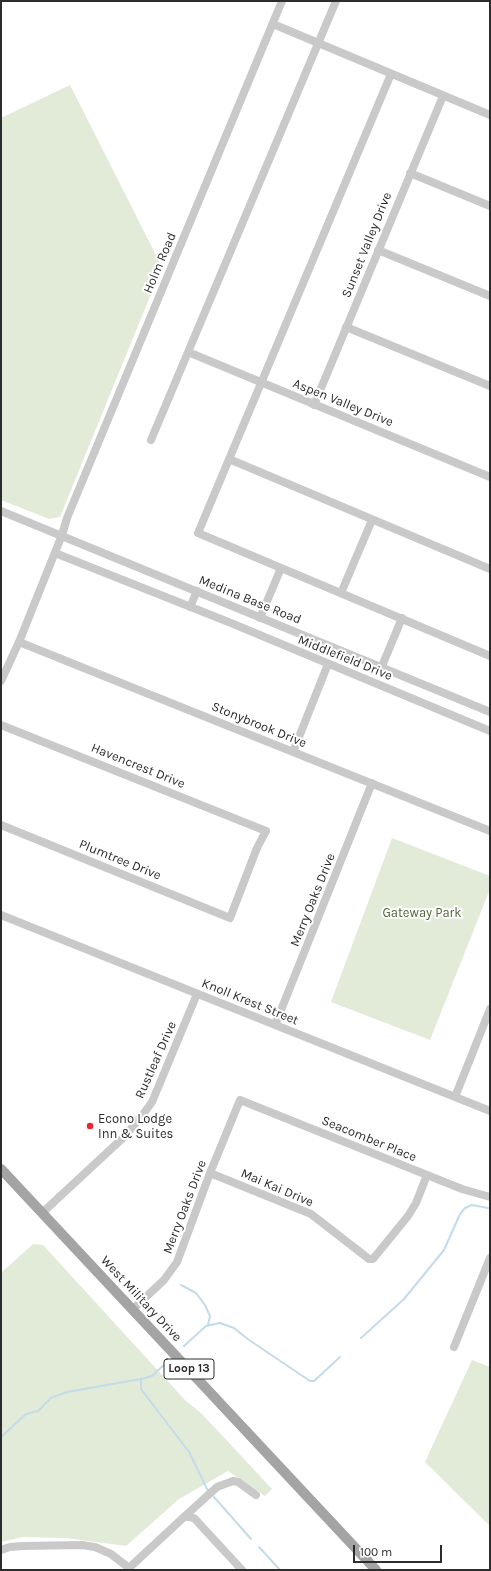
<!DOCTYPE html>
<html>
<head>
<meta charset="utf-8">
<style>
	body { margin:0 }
	#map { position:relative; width:491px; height:1571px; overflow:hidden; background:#fff; font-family:Karla,sans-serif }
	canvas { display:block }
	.frame { position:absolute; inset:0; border:2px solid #2c2c2c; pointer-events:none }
	.scale { position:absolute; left:353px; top:1545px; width:89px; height:18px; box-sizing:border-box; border:2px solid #2c2c2c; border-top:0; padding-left:5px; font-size:12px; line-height:14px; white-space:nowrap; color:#2c2c2c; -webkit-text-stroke:3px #fff; paint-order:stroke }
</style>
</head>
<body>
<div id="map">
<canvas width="491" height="1571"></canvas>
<div class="frame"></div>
<div class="scale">100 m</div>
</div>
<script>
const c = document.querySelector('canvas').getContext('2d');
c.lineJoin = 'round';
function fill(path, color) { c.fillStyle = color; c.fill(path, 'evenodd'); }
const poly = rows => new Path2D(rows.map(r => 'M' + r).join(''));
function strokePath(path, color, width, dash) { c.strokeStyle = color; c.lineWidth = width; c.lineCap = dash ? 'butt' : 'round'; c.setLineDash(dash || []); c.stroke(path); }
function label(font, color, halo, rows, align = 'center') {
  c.font = font + ' Karla,sans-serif'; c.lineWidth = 4; c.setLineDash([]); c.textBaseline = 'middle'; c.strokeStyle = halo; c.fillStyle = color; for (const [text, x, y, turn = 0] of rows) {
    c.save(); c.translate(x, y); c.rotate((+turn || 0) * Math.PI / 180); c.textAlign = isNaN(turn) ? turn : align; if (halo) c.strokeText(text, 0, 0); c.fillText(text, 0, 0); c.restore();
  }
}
const green = poly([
	[70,85,162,267,60,517,49,519,1,500,1,118],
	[392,838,490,876,490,889,430,1040,331,1002],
	[33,1244,43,1245,185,1400,202,1414,272,1489,265,1496,228,1471,179,1499,126,1546,66,1538,23,1537,1,1542,1,1273],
	[472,1360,490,1367,490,1526,425,1462]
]);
const stream = poly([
	[181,1285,196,1293,205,1305,210,1316,208,1325],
	[361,1338,404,1299,444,1250,460,1214,465,1208,472,1205,488,1208],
	[184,1346,206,1326,220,1323,234,1328,249,1340,310,1381,314,1381,340,1357],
	[141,1379,152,1376,166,1363],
	[1,1437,26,1414,38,1411,51,1398,67,1392,141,1379,141,1389,189,1452,208,1491],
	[214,1497,251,1539],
	[259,1547,280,1570]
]);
const minor = poly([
	[273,24,490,115],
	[391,74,198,533,490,656],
	[410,173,490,206],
	[378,250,490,296],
	[346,327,490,386],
	[188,352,490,477],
	[314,405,443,96],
	[151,440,336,1],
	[229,459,490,569],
	[1,511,490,712],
	[55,553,231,623,490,731],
	[341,593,372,520],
	[190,607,197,591],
	[260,618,281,568],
	[19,642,490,831],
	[382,666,402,618],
	[1,681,19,642,62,535,67,518,282,1],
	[1,725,266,831,257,848,230,918,1,825],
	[293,752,328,664],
	[1,915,490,1111],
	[275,1025,372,783],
	[455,1097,490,1009],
	[210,1173,311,1214,369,1259,373,1259,408,1216,416,1203,427,1175],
	[42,1213,125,1136,144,1113,152,1102,197,994],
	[133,1309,164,1280,177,1262,210,1173,240,1100,462,1189,490,1197],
	[454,1347,490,1258],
	[184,1517,217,1487,233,1481,238,1482,256,1495],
	[1,1550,10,1547,23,1546,82,1545,95,1547,111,1554,129,1568,184,1517,189,1517,194,1518,242,1570]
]);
const major = poly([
	[1,1169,376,1570]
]);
const markers = [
	[90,1126,4,"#eb2633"]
];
const shields = [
	[189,1369,50]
];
const shieldNames = [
	["Loop 13",189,1369]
];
const streetNames = [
	["Sunset Valley Drive",367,245,-68],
	["Holm Road",160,263,-67],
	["Aspen Valley Drive",343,403,22],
	["Medina Base Road",250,600,22],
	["Middlefield Drive",345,658,22],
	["Stonybrook Drive",259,725,22],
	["Havencrest Drive",138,766,22],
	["Plumtree Drive",120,860,22],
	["Merry Oaks Drive",313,900,-68],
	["Knoll Krest Street",250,1002,22],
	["Rustleaf Drive",156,1060,-66],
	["Seacomber Place",369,1139,22],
	["Mai Kai Drive",277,1188,23],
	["Merry Oaks Drive",185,1207,-69],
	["West Military Drive",141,1299,47]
];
const parkNames = [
	["Gateway Park",422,913]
];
const poiNames = [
	["Econo Lodge",98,1119],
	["Inn & Suites",98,1134]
];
fill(green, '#e2ead8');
strokePath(stream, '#c3dbeb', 2);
strokePath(minor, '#c9c9c9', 8);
strokePath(major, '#a4a4a4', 10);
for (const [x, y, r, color] of markers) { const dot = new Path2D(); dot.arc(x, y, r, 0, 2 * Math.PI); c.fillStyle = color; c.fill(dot); strokePath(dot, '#fff', 1.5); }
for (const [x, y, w] of shields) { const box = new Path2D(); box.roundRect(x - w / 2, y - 10, w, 20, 3); c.fillStyle = '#fff'; c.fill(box); strokePath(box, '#2c2c2c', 1); }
label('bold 12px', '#2c2c2c', null, shieldNames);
label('13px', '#2c2c2c', '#fff', streetNames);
label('13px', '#4e6838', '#fff', parkNames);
label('13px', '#2c2c2c', '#fff', poiNames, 'left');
</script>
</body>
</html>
